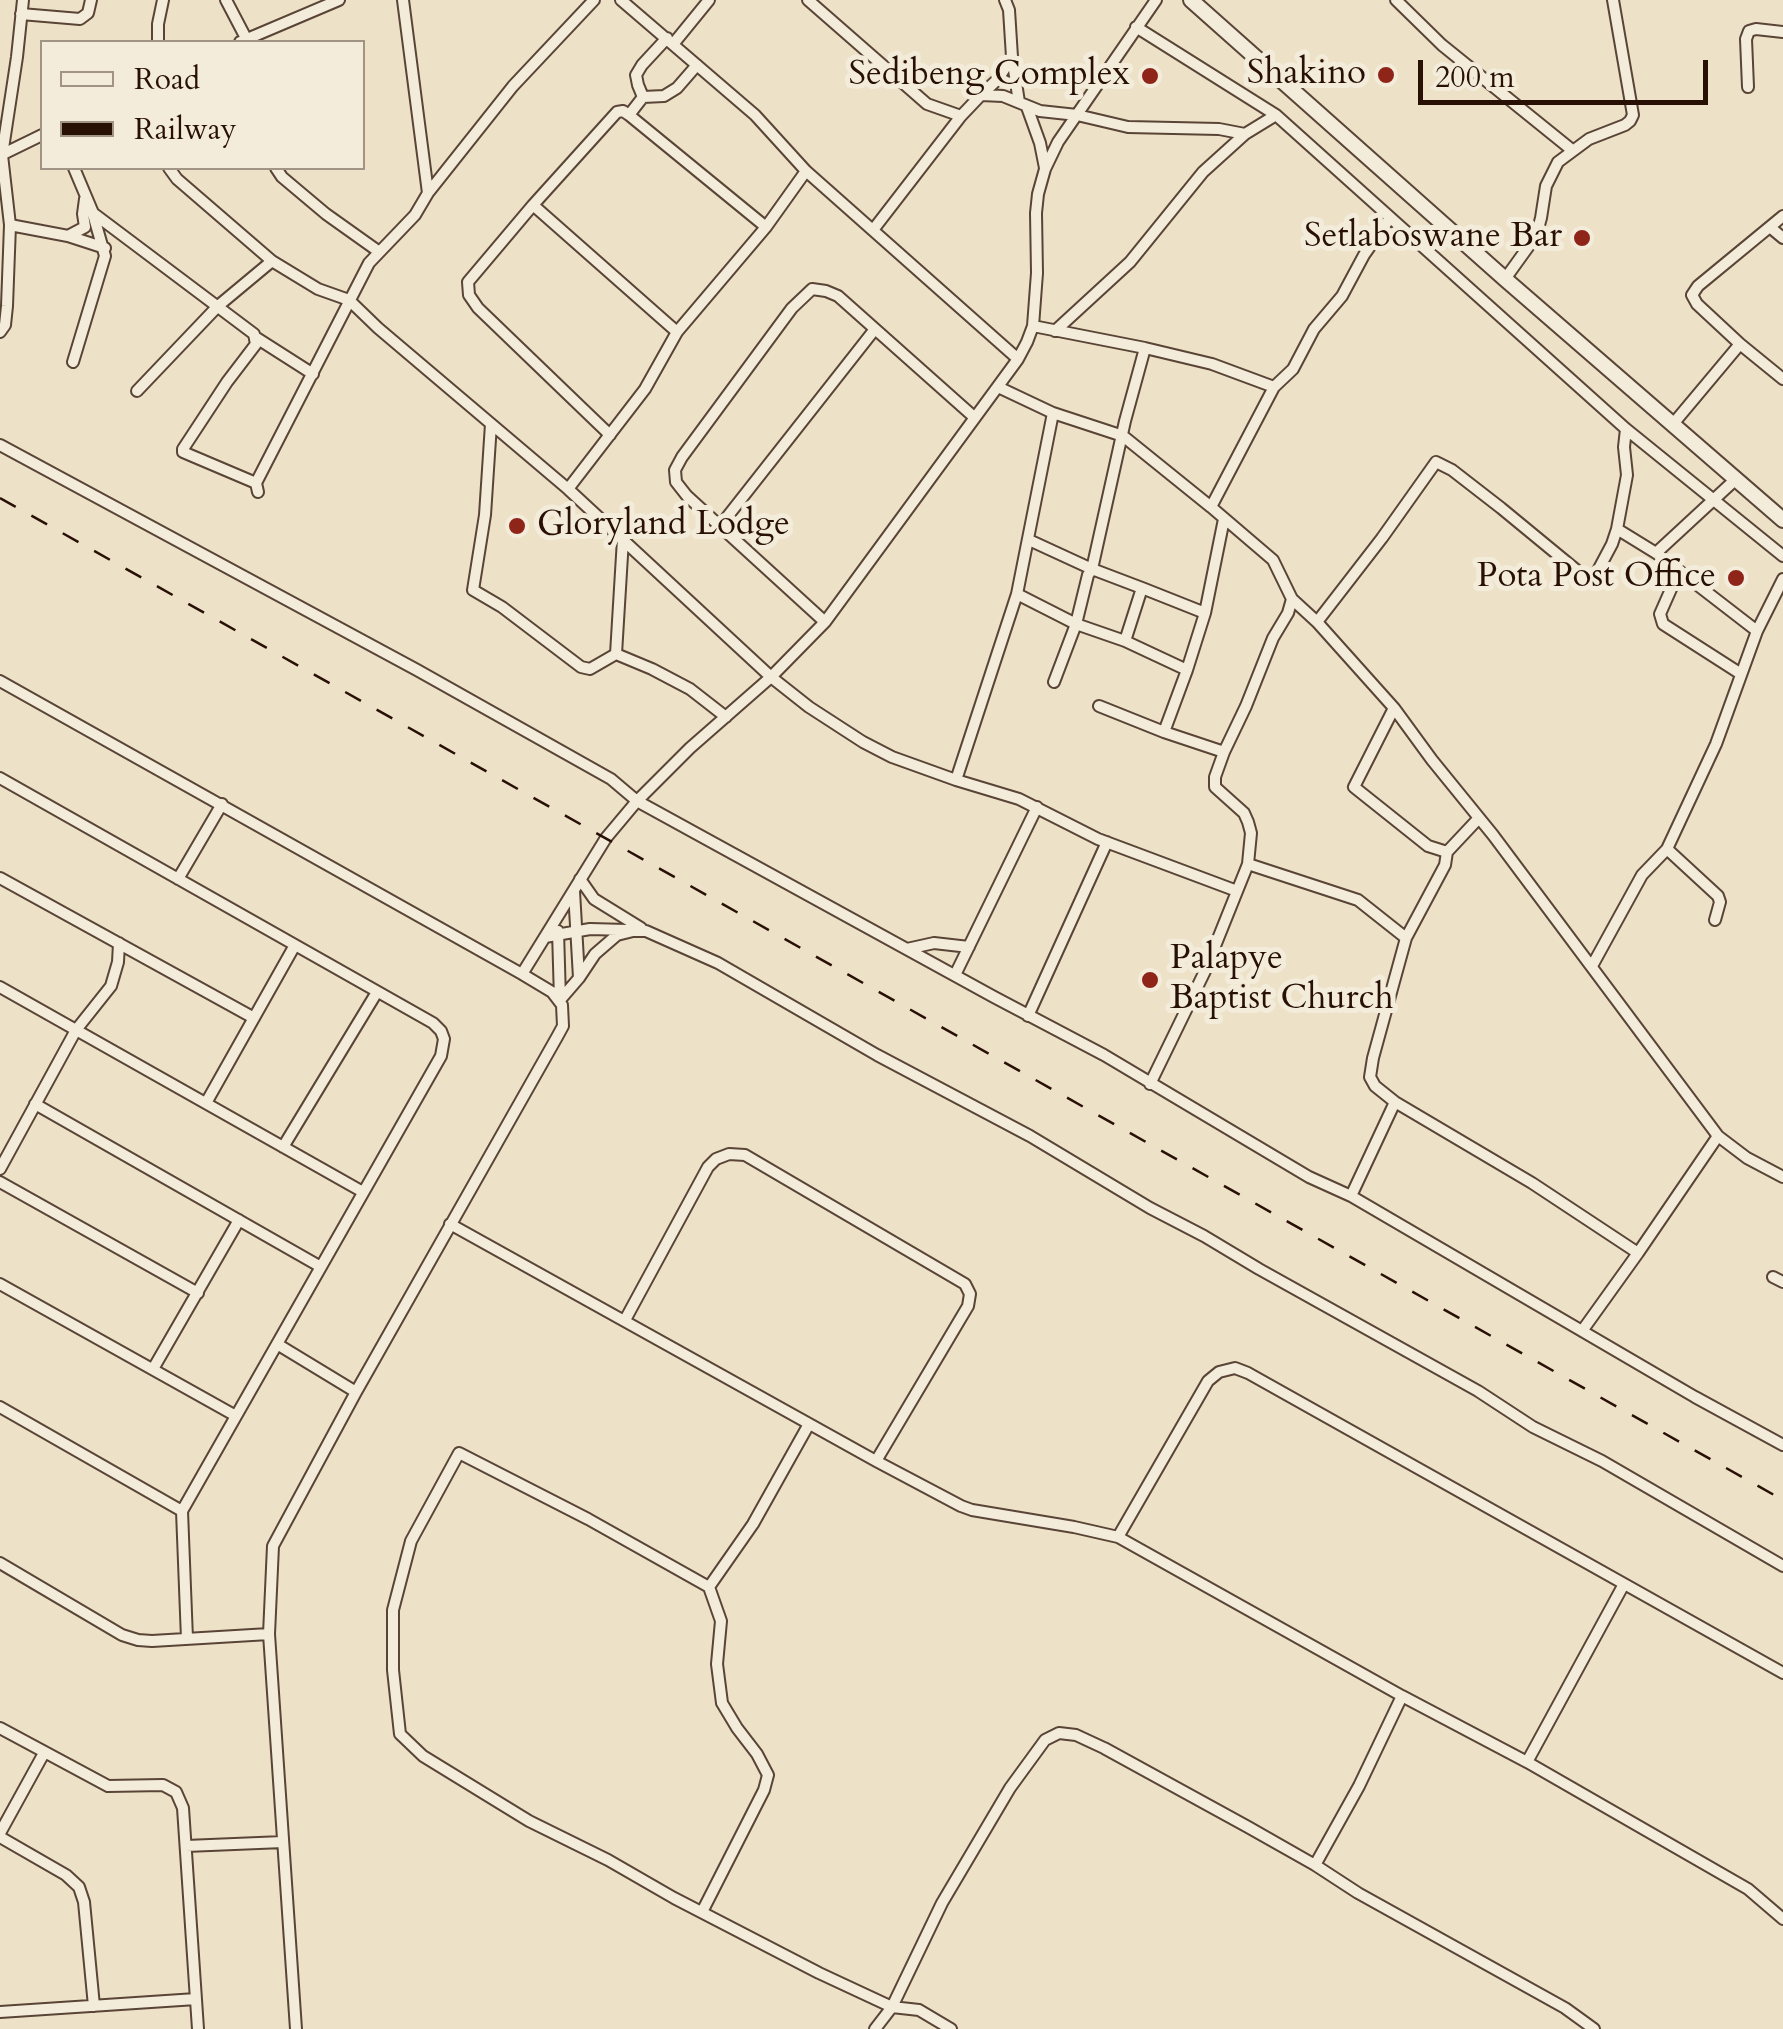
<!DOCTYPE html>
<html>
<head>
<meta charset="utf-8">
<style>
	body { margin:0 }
	#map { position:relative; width:1783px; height:2029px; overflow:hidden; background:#ede1c7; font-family:Cardo,serif }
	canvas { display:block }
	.legend { position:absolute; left:40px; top:40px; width:325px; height:130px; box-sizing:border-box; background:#f3ecdb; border:2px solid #a29485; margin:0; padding:12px 18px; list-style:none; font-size:30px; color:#281005 }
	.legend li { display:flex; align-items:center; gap:20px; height:50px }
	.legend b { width:50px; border:2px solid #a29485 }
	.scale { position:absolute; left:1418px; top:60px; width:290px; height:45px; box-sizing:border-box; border:5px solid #281005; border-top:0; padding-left:12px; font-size:30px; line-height:35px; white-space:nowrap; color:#281005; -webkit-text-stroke:8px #f3ecdb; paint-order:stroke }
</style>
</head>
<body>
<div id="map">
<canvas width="1783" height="2029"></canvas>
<ul class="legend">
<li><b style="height:12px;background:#f3ecdb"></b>Road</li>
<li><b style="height:12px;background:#281005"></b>Railway</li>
</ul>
<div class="scale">200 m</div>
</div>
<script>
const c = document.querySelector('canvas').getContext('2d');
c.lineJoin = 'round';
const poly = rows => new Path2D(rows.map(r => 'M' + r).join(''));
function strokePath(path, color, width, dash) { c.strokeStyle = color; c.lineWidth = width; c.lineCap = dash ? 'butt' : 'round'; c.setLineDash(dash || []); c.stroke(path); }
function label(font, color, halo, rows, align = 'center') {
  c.font = font + ' Cardo,serif'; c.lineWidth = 10; c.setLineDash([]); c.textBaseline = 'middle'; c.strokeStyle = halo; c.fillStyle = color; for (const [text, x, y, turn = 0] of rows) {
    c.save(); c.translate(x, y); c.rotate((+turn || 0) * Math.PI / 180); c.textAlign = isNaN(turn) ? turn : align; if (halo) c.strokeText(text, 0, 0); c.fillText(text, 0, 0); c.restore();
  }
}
const minor = poly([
	[226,0,248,42],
	[403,0,428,193],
	[621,0,755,115,806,171,1018,359],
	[808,0,927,104,961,116],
	[1005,0,1009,10,1012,57,1019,102],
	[1396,0,1442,45,1572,150],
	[21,14,80,19,88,13,91,0],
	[1136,27,1276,115,1626,429,1783,556],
	[158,42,158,24,163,0],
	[240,42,339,0],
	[674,43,709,0],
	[1748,87,1746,39,1749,31,1756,29,1783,32],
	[981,95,998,79,1012,57],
	[643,97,638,85,636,75,642,65,667,38],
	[1027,107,1040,143,1045,168],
	[629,115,643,97,664,96,677,88,697,65],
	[1,155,42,135],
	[74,168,93,213,254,334,256,344,227,382,183,449,183,452,190,455,256,483],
	[169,168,177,179,272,261,318,289,349,300,378,328,568,489,771,677,809,707,863,742,892,757,956,780,1019,799,1098,839,1237,891],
	[276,168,282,177,326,214,378,251],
	[533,205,677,332],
	[1783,216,1698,286,1692,295,1697,304,1740,344,1783,379],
	[10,225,68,236,85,227,83,214,85,199],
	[1771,228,1783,238],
	[873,230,961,116,981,95,1003,96,1040,111,1077,115,1128,127,1219,129,1245,134],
	[68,236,105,248],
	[1505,279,1536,236,1541,218,1546,186,1558,162,1589,139,1625,125,1630,121,1633,115,1613,0],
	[1033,326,1145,348,1212,364,1274,387],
	[1055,331,1130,262,1203,172,1245,134,1276,115],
	[0,332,5,325,7,306,10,225,2,155,17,57,23,0],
	[255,337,313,374],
	[73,362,105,256,93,214],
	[998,387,1053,413,1123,436,1211,507,1273,560,1292,599,1317,622,1394,708,1432,760,1493,835,1718,1136,1747,1158,1783,1177],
	[137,391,218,306,272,261],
	[491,424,485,515,473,590,502,607,581,667,590,669,616,654,652,669,690,689,726,717],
	[1673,424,1740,344],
	[610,435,478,308,469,295,468,282,533,205,617,112,623,111,629,115,766,227],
	[0,445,417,670,611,779,637,801,994,997,1104,1055,1309,1177,1351,1196,1695,1397,1783,1445],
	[568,489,645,389,677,332,766,227,806,171],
	[258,492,256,483,369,263,415,215,428,193,513,86,594,0],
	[1211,507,1274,387,1293,369,1314,329,1342,296,1364,255,1390,218],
	[720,526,875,329],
	[1617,529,1627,475,1624,447,1626,429],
	[1029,540,1092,569,1142,588,1125,641],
	[1656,553,1736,479],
	[1679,571,1660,614,1663,624,1741,674],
	[1142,588,1205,613],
	[1017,594,1076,624,1125,641,1187,670,1164,732,1224,752],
	[825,622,687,496,676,482,675,470,682,457,792,308,812,289,826,291,838,296,974,417],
	[1317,622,1382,538,1436,462,1452,470,1501,508,1586,578,1595,576,1612,544,1617,529,1656,553,1757,631],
	[616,654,623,539],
	[1187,670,1205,613,1224,519],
	[0,681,522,974,552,992,562,1005,563,1026,557,1037,356,1392,273,1546,269,1634,296,2029],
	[1054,682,1076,624,1088,575,1092,569,1125,421,1145,348],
	[1099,706,1164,732],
	[1394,708,1354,787,1428,846,1447,852],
	[0,778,433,1023,441,1031,444,1039,441,1056,182,1511],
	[956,780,1017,594,1053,413],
	[1478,819,1447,852,1445,865,1406,938,1373,1058,1370,1077,1375,1086,1395,1102,1532,1183,1638,1253,1718,1136],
	[1667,849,1718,896,1720,902,1715,920],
	[1248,864,1358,900,1406,938],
	[0,878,254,1018],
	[178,879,222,804],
	[580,879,594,899,641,928],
	[574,891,579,978],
	[558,931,560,999],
	[545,937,590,929,627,930],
	[907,949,934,943,969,947],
	[1592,966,1642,875,1667,849,1716,744,1757,631,1783,579],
	[522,974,606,838,637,801,690,748,771,677,825,622,1018,359,1027,342,1033,326,1037,273,1036,213,1038,194,1045,169,1058,142,1156,0],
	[955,975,1037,807],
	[0,987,363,1192],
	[560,1000,579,978,595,954,617,935,633,931,646,931,718,963,877,1055,1030,1136,1150,1208,1204,1236,1259,1269,1478,1391,1533,1427,1602,1461,1783,1566],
	[1028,1016,1107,842],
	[1150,1084,1205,971,1248,864,1251,833,1248,822,1244,813,1215,787,1215,777,1224,752,1246,706,1273,638,1288,613,1292,599],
	[206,1103,295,945],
	[35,1104,321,1267],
	[283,1147,377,992],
	[0,1169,76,1030,111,986,118,962,119,943],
	[0,1182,198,1293],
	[1351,1196,1395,1102],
	[450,1224,876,1461,961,1506,972,1510,1074,1527,1118,1537,1402,1696,1527,1762,1748,1889,1783,1919],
	[1773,1277,1783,1282],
	[0,1284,236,1416],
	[625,1320,708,1167,716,1159,729,1154,745,1155,965,1284,970,1294,968,1306,876,1461],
	[1582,1331,1638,1253],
	[277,1344,356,1392],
	[153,1369,239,1220],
	[0,1407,182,1511,187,1639],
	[1118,1537,1208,1381,1219,1372,1235,1368,1248,1373,1783,1673],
	[0,1563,122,1635,138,1640,152,1641,269,1634],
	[709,1587,588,1519,459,1453,411,1541,393,1610,393,1670,400,1734,423,1756,529,1821,608,1860,674,1898,819,1973,892,2007,919,2010,951,2029],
	[0,1728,108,1786,163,1785,176,1792,183,1808,198,2029],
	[1527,1762,1624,1584],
	[0,1833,44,1753],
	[0,1837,66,1875,79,1887,84,1902,94,2006],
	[186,1846,283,1842],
	[1315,1865,1359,1786,1402,1696],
	[702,1912,764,1790,768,1775,757,1754,737,1728,722,1703,717,1664,721,1621,709,1587,753,1524,809,1424],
	[0,2012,196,1999],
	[875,2029,892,2007,942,1903,1010,1788,1045,1740,1059,1733,1076,1735,1104,1748,1248,1827,1315,1865,1358,1893,1565,2008,1594,2029]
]);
const tertiary = poly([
	[1191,0,1505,279,1783,520]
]);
const rail = poly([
	[0,498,1783,1500]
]);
const markers = [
	[1386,75,10,"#8f2418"],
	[1150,76,10,"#8f2418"],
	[1582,238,10,"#8f2418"],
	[517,526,10,"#8f2418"],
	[1736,578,10,"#8f2418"],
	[1150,980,10,"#8f2418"]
];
const poiNames = [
	["Shakino",1366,75],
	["Sedibeng Complex",1130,76],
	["Setlaboswane Bar",1562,238],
	["Gloryland Lodge",537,526,"left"],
	["Pota Post Office",1716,578],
	["Palapye",1170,960,"left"],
	["Baptist Church",1170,1000,"left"]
];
strokePath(minor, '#594436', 14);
strokePath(tertiary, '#594436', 18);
strokePath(minor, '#f3ecdb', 10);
strokePath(tertiary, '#f3ecdb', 14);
strokePath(rail, '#281005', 2.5, [18, 18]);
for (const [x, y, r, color] of markers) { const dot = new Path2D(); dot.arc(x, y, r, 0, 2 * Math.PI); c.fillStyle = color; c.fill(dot); strokePath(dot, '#f3ecdb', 4); }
label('35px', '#281005', '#f3ecdb', poiNames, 'right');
</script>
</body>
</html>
